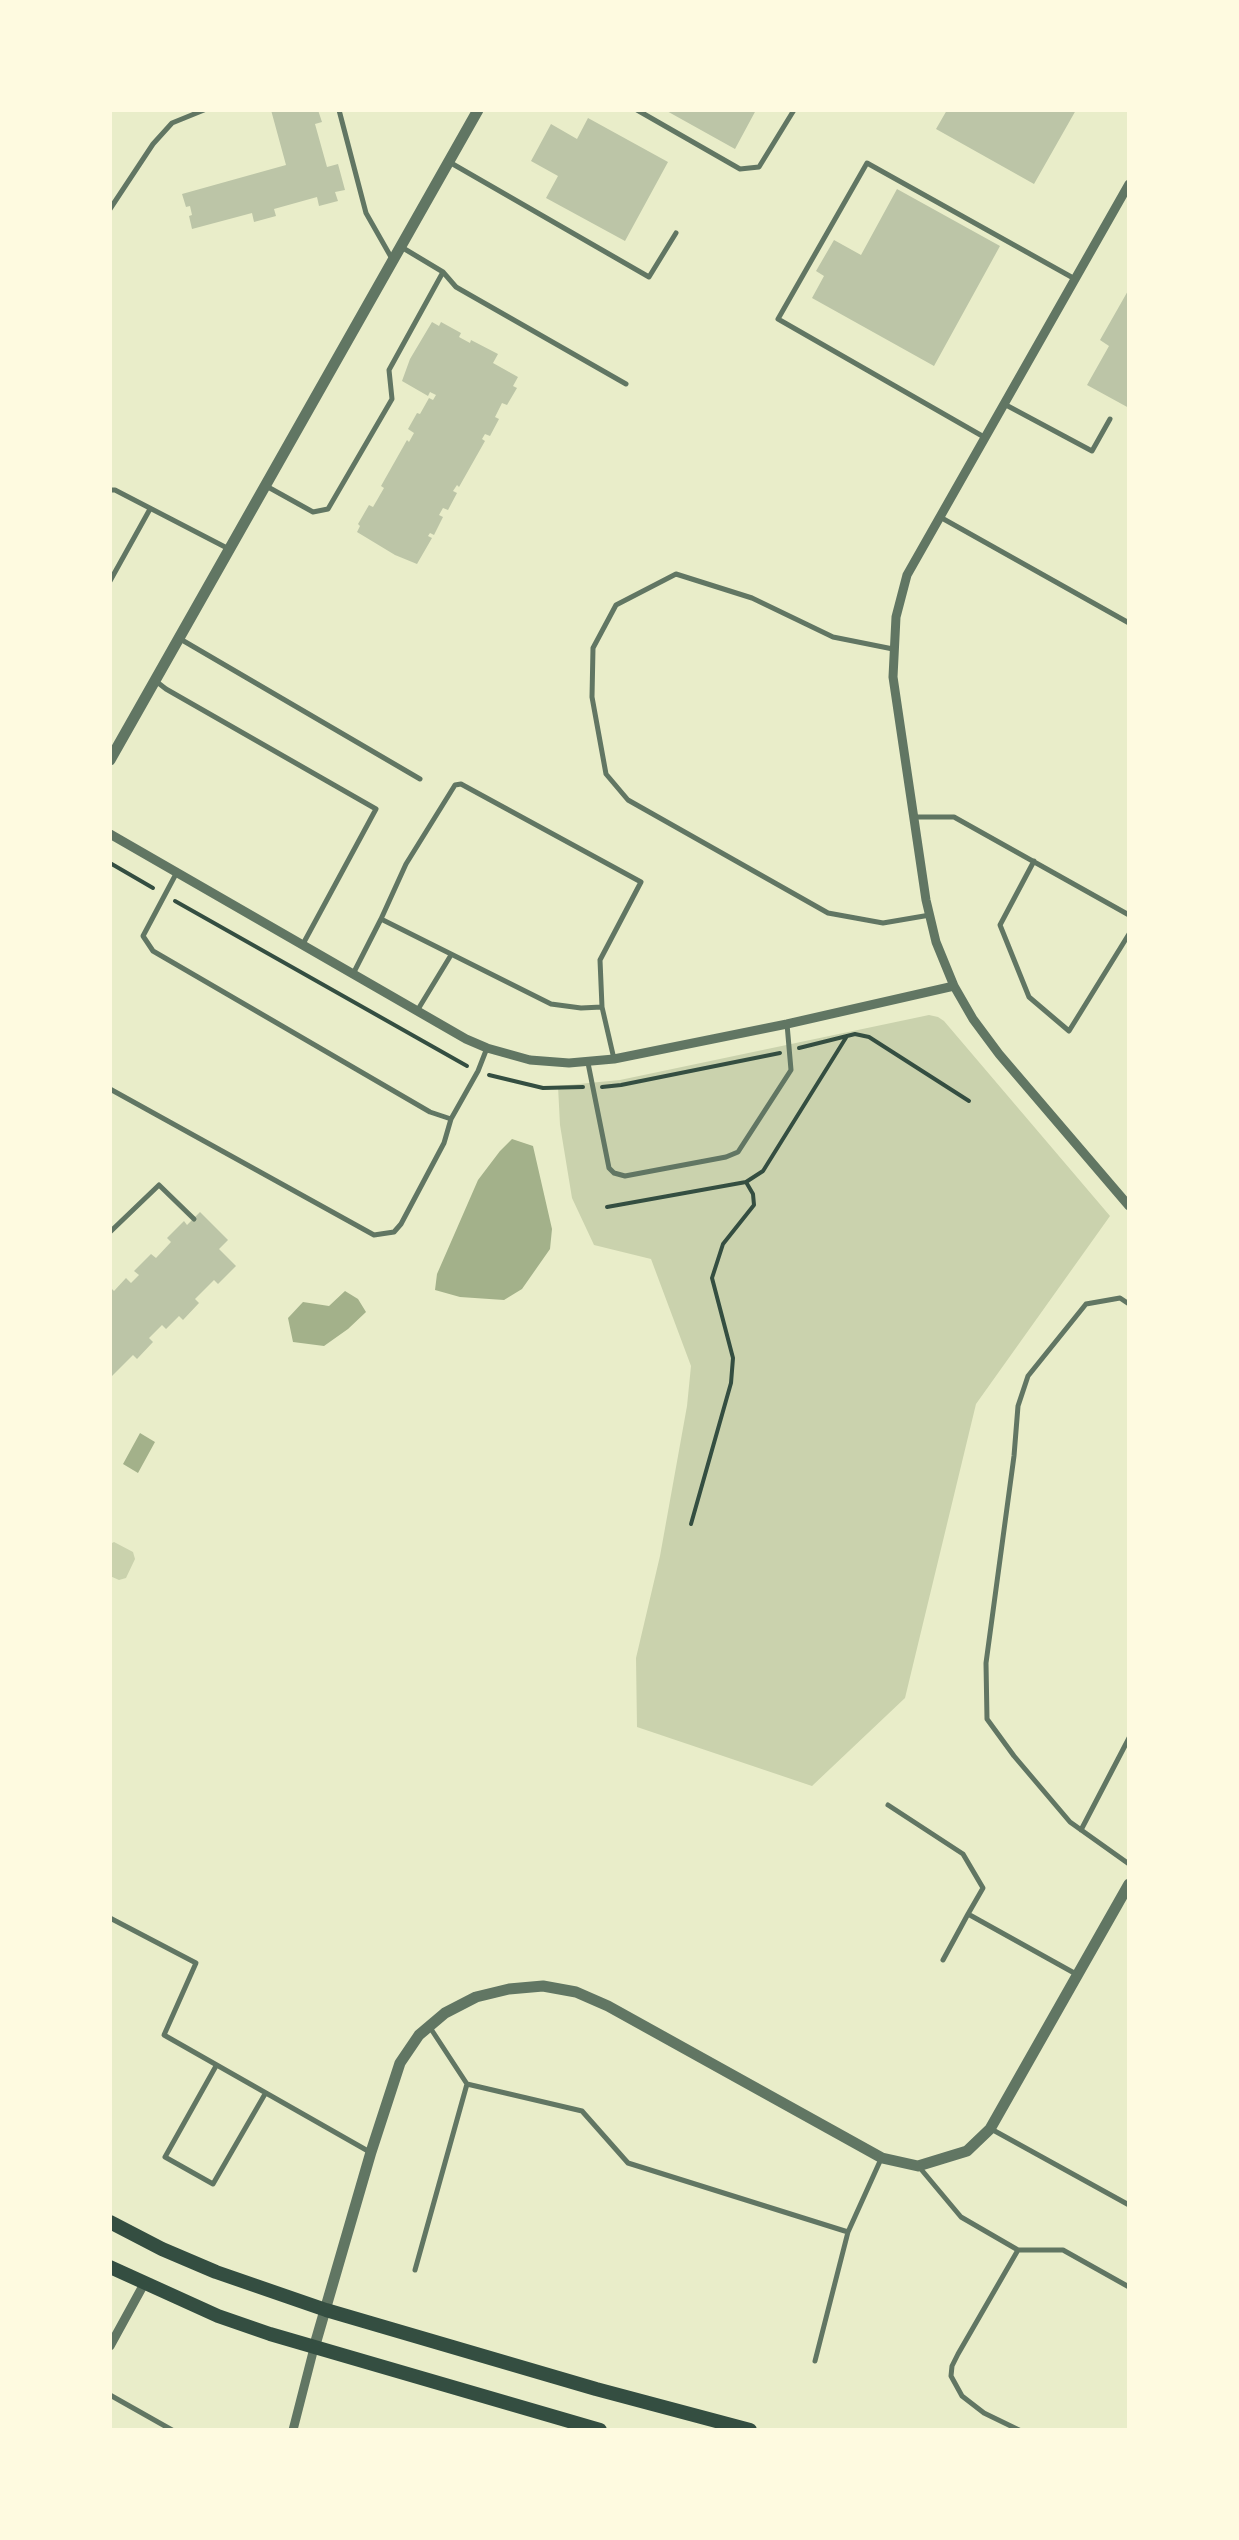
<!DOCTYPE html>
<html>
<head>
<meta charset="utf-8">
<style>
	body { margin:0 }
	#map { position:relative; width:1239px; height:2540px; overflow:hidden; background:#e9edc9; font-family:"Source Serif 4",serif }
	canvas { display:block }
	.frame { position:absolute; inset:0; border:112px solid #fefae0; pointer-events:none }
</style>
</head>
<body>
<div id="map">
<canvas width="1239" height="2540"></canvas>
<div class="frame"></div>
</div>
<script>
const c = document.querySelector('canvas').getContext('2d');
c.lineJoin = 'round';
function fill(path, color) { c.fillStyle = color; c.fill(path, 'evenodd'); }
const poly = rows => new Path2D(rows.map(r => 'M' + r).join(''));
function strokePath(path, color, width, dash) { c.strokeStyle = color; c.lineWidth = width; c.lineCap = dash ? 'butt' : 'round'; c.setLineDash(dash || []); c.stroke(path); }
const green = poly([
	[929,1015,938,1017,944,1021,1110,1216,976,1404,905,1698,812,1786,637,1727,636,1658,660,1556,687,1406,691,1366,651,1259,594,1245,572,1198,560,1125,558,1086,620,1080],
	[114,1542,133,1552,135,1559,126,1578,119,1580,110,1576,110,1544]
]);
const water = poly([
	[512,1139,533,1146,552,1229,550,1249,522,1289,504,1300,460,1297,435,1290,437,1274,478,1180,500,1151],
	[345,1291,358,1299,366,1312,348,1329,324,1346,293,1342,288,1318,303,1302,329,1306],
	[140,1433,155,1442,138,1473,123,1464]
]);
const building = poly([
	[271,110,318,110,322,122,315,124,327,167,338,164,345,190,335,192,338,201,319,206,317,197,274,209,276,216,254,222,252,213,192,229,189,216,192,215,190,206,186,207,182,194,286,165],
	[665,110,756,110,735,149],
	[947,110,1076,110,1034,184,936,129],
	[588,118,668,162,625,241,546,198,558,176,531,161,551,124,577,139],
	[897,189,1000,246,934,366,812,298,824,276,816,271,834,240,861,255],
	[1129,289,1129,408,1087,385,1109,346,1100,340],
	[432,322,439,326,441,322,461,333,459,337,470,343,471,340,498,354,493,363,518,377,513,386,517,388,507,405,502,403,495,417,499,419,490,436,485,434,482,439,485,441,459,487,457,485,453,491,457,493,448,510,443,508,439,515,443,517,434,535,430,533,428,536,432,538,417,564,395,555,357,532,360,526,358,524,369,505,373,507,384,488,381,486,407,440,409,442,414,433,408,429,417,413,420,414,429,398,433,400,436,395,430,392,428,396,402,381,410,359],
	[200,1212,228,1240,219,1249,236,1266,218,1284,214,1280,195,1299,199,1303,183,1320,179,1316,166,1329,162,1325,149,1338,153,1342,137,1359,133,1355,110,1378,110,1287,114,1291,126,1278,131,1283,139,1275,134,1271,151,1254,156,1258,171,1242,167,1238,184,1221,187,1225]
]);
const path = poly([
	[110,863,153,888],
	[175,901,467,1066],
	[799,1048,855,1034,869,1037,969,1101],
	[489,1075,543,1088,583,1087],
	[602,1087,621,1085,780,1053],
	[607,1207,746,1182,763,1171,847,1036],
	[691,1524,731,1383,733,1358,712,1278,723,1244,754,1205,753,1194,746,1182]
]);
const service = poly([
	[339,110,366,213,391,257],
	[637,110,740,169,759,167,794,110],
	[451,163,649,277,676,233],
	[110,209,153,144,172,123,204,110],
	[403,248,443,272,456,287,626,384],
	[1006,405,1092,451,1110,419],
	[984,437,778,319,867,163,1075,279],
	[268,487,313,512,328,509,392,399,389,370,443,272],
	[110,490,115,490,227,548],
	[940,517,1129,623],
	[110,581,150,509],
	[182,640,420,779],
	[893,649,833,637,752,598,676,574,616,605,593,648,592,697,606,774,628,800,828,913,883,923,930,915],
	[157,682,166,689,376,809,303,944],
	[915,817,954,817,1129,915],
	[1034,861,1000,925,1029,997,1069,1031,1129,934],
	[177,872,143,936,153,951,430,1112,451,1119,478,1071,487,1048],
	[381,919,406,864,455,785,461,784,641,882,600,960,602,1007],
	[353,974,381,919,551,1004,581,1008,602,1007,614,1059],
	[417,1011,451,955],
	[588,1063,609,1168,614,1173,625,1176,726,1157,738,1152,791,1070,787,1024],
	[110,1089,374,1235,394,1232,401,1224,444,1143,451,1119],
	[110,1232,159,1185,194,1219],
	[1129,1304,1120,1298,1086,1304,1028,1376,1018,1406,1014,1456,986,1663,987,1719,1014,1756,1070,1822,1129,1864],
	[888,1805,963,1854,983,1888,968,1914,1076,1974],
	[1081,1830,1129,1738],
	[110,1918,196,1963,164,2035,368,2151],
	[943,1960,968,1914],
	[216,2066,165,2157,213,2184,265,2094],
	[467,2084,582,2111,628,2163,848,2232,881,2159],
	[993,2130,1129,2205],
	[920,2168,961,2217,1018,2250,1063,2250,1129,2287],
	[1018,2250,958,2354,952,2366,951,2376,962,2396,984,2413,1019,2430],
	[415,2270,467,2084,431,2029],
	[815,2361,848,2232],
	[110,2395,172,2430]
]);
const minor = poly([
	[1129,184,907,575,896,617,893,677,926,900,936,942,954,986,973,1019,999,1054,1129,1206],
	[110,834,466,1039,487,1048,530,1060,569,1063,614,1059,787,1024,954,986],
	[110,2346,144,2284],
	[293,2430,314,2348]
]);
const tertiary = poly([
	[110,760,478,110],
	[314,2348,371,2152,400,2063,419,2035,445,2013,476,1997,509,1989,543,1986,576,1992,608,2006,882,2158,918,2166,967,2151,990,2129,1129,1884]
]);
const secondary = poly([
	[110,2222,162,2249,216,2272,326,2310,596,2389,750,2430],
	[110,2267,218,2316,270,2334,600,2430]
]);
fill(green, '#cad2ad');
fill(water, '#a3b18a');
fill(building, '#bcc5a7');
strokePath(path, '#344e41', 4);
strokePath(service, '#617663', 5);
strokePath(minor, '#617663', 9);
strokePath(tertiary, '#617663', 11);
strokePath(secondary, '#344e41', 14);
</script>
</body>
</html>
